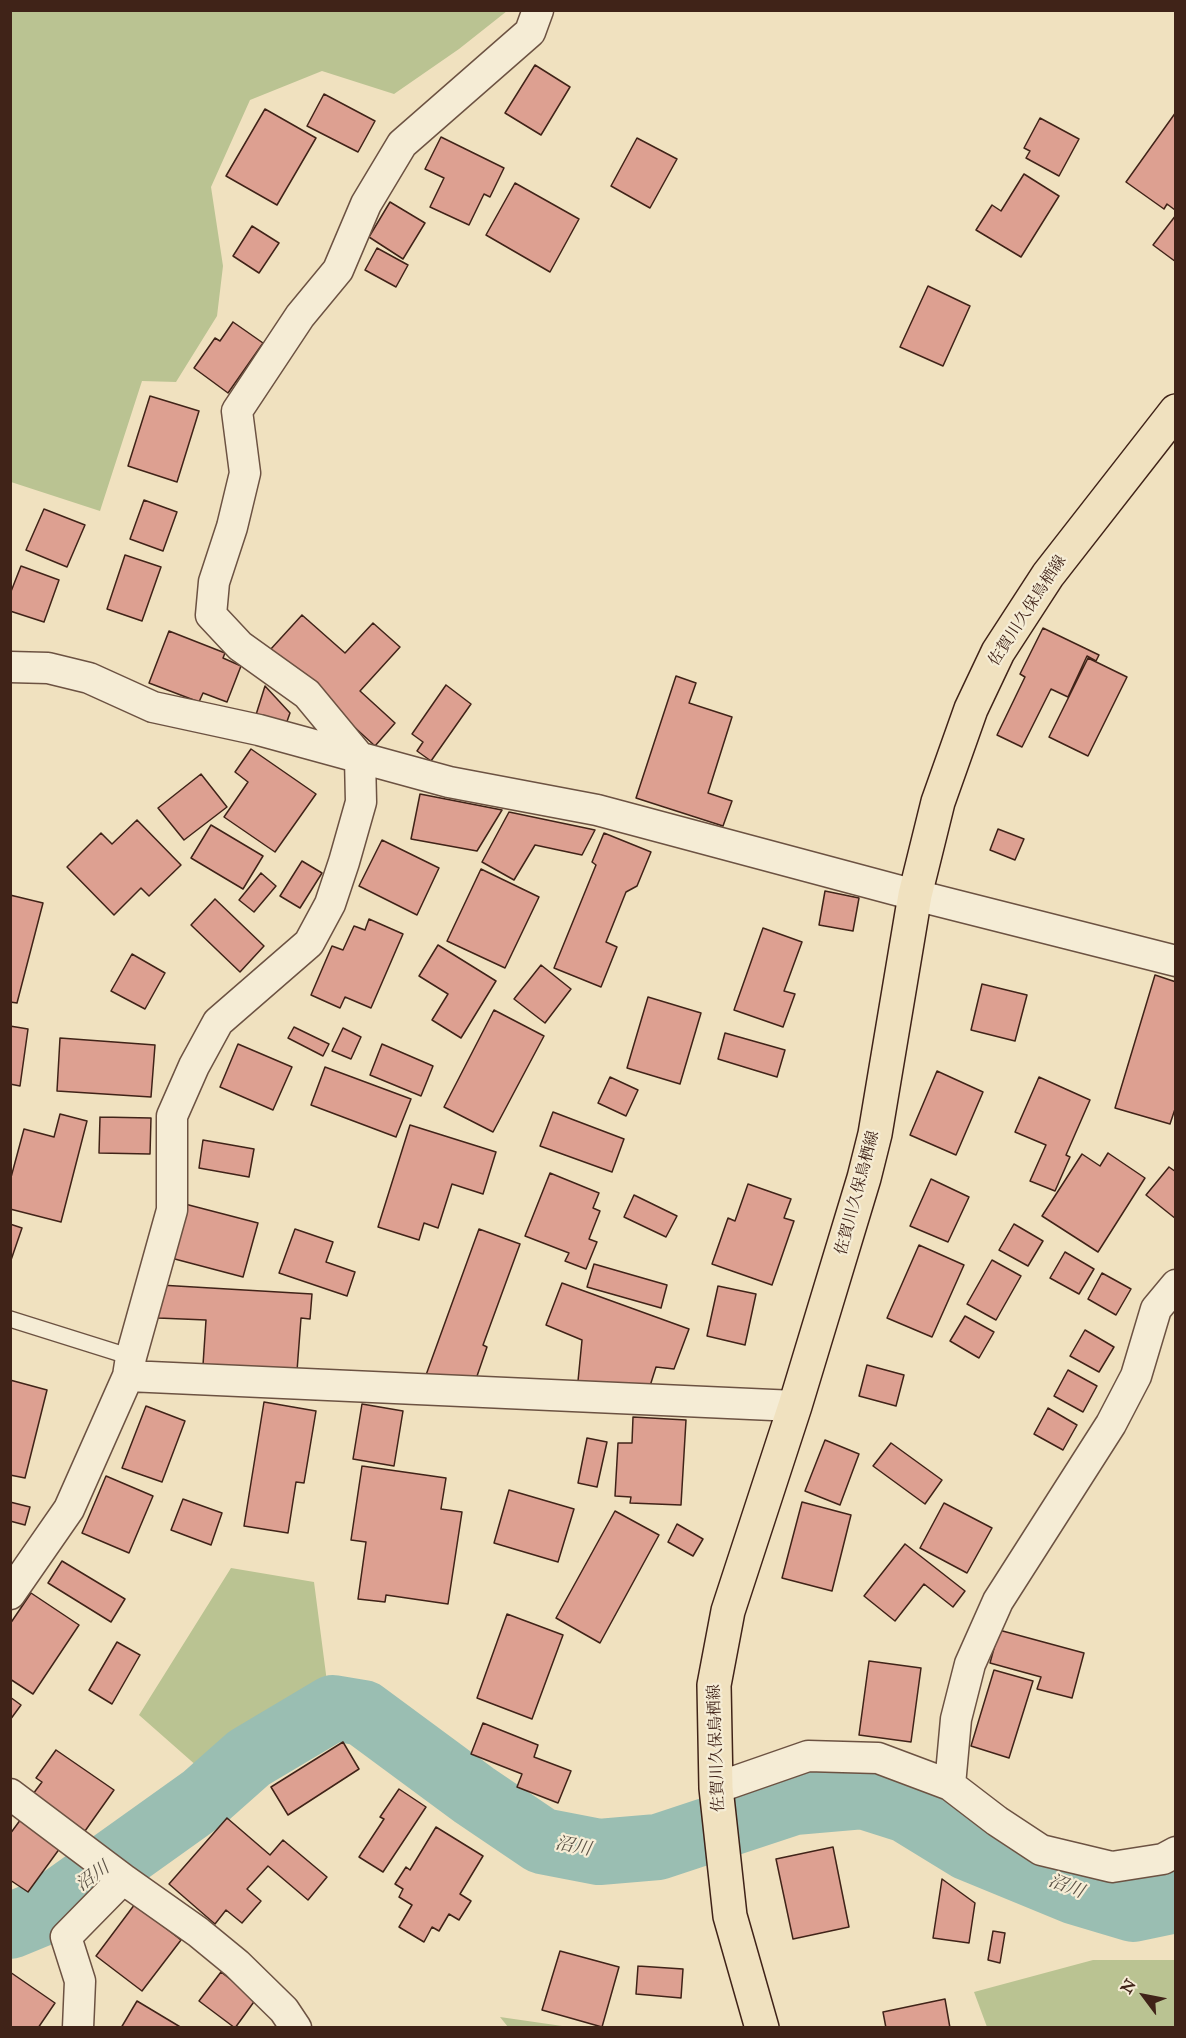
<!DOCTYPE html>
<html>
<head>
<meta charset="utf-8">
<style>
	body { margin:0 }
	#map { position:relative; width:1186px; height:2038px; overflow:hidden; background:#f0e1bf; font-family:"IM FELL Great Primer",serif }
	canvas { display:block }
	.frame { position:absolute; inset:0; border:12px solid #402318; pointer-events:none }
	.north { position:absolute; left:1114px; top:1966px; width:60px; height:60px; -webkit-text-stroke:4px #f5ecd5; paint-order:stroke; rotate:302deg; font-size:16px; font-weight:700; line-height:24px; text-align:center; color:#402318 }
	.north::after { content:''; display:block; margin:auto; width:21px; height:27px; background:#402318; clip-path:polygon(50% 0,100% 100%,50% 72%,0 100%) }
</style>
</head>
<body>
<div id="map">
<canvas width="1186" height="2038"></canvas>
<div class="frame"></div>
<div class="north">N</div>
</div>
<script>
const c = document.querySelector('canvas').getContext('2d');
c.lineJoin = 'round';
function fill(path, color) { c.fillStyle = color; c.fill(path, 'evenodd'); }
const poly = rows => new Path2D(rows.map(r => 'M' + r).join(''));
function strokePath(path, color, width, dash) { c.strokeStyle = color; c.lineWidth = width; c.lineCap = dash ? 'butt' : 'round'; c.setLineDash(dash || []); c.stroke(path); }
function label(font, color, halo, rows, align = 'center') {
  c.font = font + ' "IM FELL Great Primer","Noto Serif JP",serif'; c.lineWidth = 4.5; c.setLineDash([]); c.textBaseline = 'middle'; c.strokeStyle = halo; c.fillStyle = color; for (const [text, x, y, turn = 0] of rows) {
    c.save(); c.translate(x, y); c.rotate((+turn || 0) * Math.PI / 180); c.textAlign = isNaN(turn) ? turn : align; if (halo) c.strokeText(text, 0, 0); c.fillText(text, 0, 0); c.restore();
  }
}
const green = poly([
	[10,11,507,11,459,49,394,94,322,71,250,100,211,187,223,266,217,316,176,382,142,381,100,511,11,482],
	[231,1568,314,1582,327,1682,198,1767,139,1715],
	[1093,1960,1175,1960,1175,2027,987,2027,974,1992],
	[500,2017,569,2027,508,2027]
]);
const river = poly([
	[10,1926,44,1912,205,1797,249,1758,333,1708,363,1713,474,1795,542,1841,599,1852,658,1847,794,1802,863,1796,907,1810,969,1848,1076,1892,1133,1909,1176,1900]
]);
const building = poly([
	[535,65,570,87,541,135,505,113,535,65],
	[324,94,375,121,358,152,307,126,324,94],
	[265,109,316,138,277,205,226,176,265,109],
	[1176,112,1176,210,1175,210,1167,204,1164,209,1126,182,1176,112],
	[1040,118,1079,139,1059,176,1026,158,1030,151,1024,148,1040,118],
	[441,137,504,168,490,197,484,194,469,225,430,207,444,178,425,169,441,137],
	[637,138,677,159,650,208,611,186,637,138],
	[1024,174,1059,196,1021,257,976,230,992,205,1001,211,1024,174],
	[515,183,579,219,550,272,486,235,515,183],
	[390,202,425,223,403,259,369,237,390,202],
	[1176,215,1176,262,1153,245,1176,215],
	[252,226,279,243,259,273,233,256,252,226],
	[377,248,408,265,396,287,365,270,377,248],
	[928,286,970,306,943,366,900,347,928,286],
	[233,322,263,343,228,393,194,368,215,338,220,341,233,322],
	[150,396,199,411,177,482,128,466,150,396],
	[144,500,177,512,163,551,130,539,144,500],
	[44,509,85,525,67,567,26,550,44,509],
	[125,555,161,567,142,621,107,609,125,555],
	[21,566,59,580,44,622,10,611,10,594,21,566],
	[302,615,345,653,373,623,400,647,360,691,395,723,375,746,270,650,302,615],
	[1043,628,1099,655,1096,661,1087,656,1068,697,1051,689,1022,747,997,735,1025,677,1020,674,1043,628],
	[169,631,225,653,223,658,241,666,227,702,203,693,199,702,149,683,169,631],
	[1088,658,1127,677,1088,756,1049,737,1088,658],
	[676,676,696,683,689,703,732,717,708,793,732,801,723,826,636,798,676,676],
	[446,685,471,704,431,761,417,751,423,742,412,734,446,685],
	[265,686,290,713,285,727,255,718,265,686],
	[251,749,316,794,275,852,224,817,248,782,235,772,251,749],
	[201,774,227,807,184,840,158,808,201,774],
	[420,794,502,810,477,851,411,839,420,794],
	[509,812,595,830,582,855,535,845,514,880,482,862,509,812],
	[137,820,181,865,149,896,141,888,114,915,67,867,101,833,112,844,137,820],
	[211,825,263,856,243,889,191,858,211,825],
	[998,829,1024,839,1015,860,990,850,998,829],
	[604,833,651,852,637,886,626,892,606,942,617,947,601,987,554,968,596,865,592,862,604,833],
	[382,840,439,868,417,915,359,886,382,840],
	[302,861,322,873,300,908,280,896,302,861],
	[481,869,539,897,505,968,447,941,481,869],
	[261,873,276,886,254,912,239,900,261,873],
	[825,891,859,898,853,931,819,925,825,891],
	[10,895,43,903,17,1003,10,1002,10,895],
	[215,899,264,946,240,972,191,925,215,899],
	[369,919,403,934,371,1008,345,997,340,1008,311,995,332,946,343,950,354,926,365,930,369,919],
	[763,928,802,942,784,991,795,994,783,1027,734,1010,763,928],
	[438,945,496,981,461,1038,432,1020,448,994,419,976,438,945],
	[132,954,165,973,145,1009,111,991,132,954],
	[541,965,571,989,545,1023,514,999,541,965],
	[1155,975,1176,982,1176,1106,1170,1124,1115,1108,1155,975],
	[982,984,1027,995,1015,1041,971,1030,982,984],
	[648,997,701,1013,680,1084,627,1068,648,997],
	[494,1010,544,1036,493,1132,444,1107,494,1010],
	[10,1026,28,1029,20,1086,10,1084,10,1026],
	[294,1027,329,1044,323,1056,288,1038,294,1027],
	[343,1028,361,1037,351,1059,332,1051,343,1028],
	[725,1033,785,1050,777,1077,718,1059,725,1033],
	[60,1038,155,1045,151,1097,57,1091,60,1038],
	[238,1044,292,1067,273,1110,220,1087,238,1044],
	[382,1044,433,1066,421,1096,370,1075,382,1044],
	[325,1067,411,1099,396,1137,311,1105,325,1067],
	[937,1071,983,1092,956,1155,910,1135,937,1071],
	[610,1077,638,1090,626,1116,598,1103,610,1077],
	[1039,1077,1090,1100,1066,1155,1070,1157,1055,1191,1030,1181,1046,1145,1015,1132,1039,1077],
	[553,1112,624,1139,612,1172,540,1146,553,1112],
	[60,1114,87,1121,61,1222,10,1209,10,1181,24,1129,54,1137,60,1114],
	[100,1117,151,1118,150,1154,99,1153,100,1117],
	[410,1125,496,1152,483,1194,452,1184,438,1228,424,1223,419,1240,378,1227,410,1125],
	[203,1140,254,1149,249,1177,199,1168,203,1140],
	[1108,1153,1145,1178,1098,1252,1042,1216,1082,1154,1100,1166,1108,1153],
	[1169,1167,1176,1172,1176,1219,1146,1195,1169,1167],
	[550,1173,599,1193,593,1208,600,1211,589,1239,597,1242,586,1269,565,1261,569,1253,525,1236,550,1173],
	[931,1179,969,1197,948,1242,910,1226,931,1179],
	[748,1184,791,1199,784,1218,794,1221,772,1285,712,1264,728,1218,735,1221,748,1184],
	[634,1195,677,1216,666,1237,624,1217,634,1195],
	[185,1204,258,1223,243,1277,171,1258,185,1204],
	[10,1224,22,1228,10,1263,10,1224],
	[1014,1224,1043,1241,1028,1266,999,1250,1014,1224],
	[295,1229,333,1242,326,1262,355,1272,347,1296,279,1273,295,1229],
	[479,1229,520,1244,483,1345,487,1347,476,1379,426,1375,479,1229],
	[919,1245,964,1265,932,1337,887,1318,919,1245],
	[1065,1252,1094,1269,1079,1294,1050,1278,1065,1252],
	[992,1260,1021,1276,996,1320,967,1304,992,1260],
	[594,1264,667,1285,661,1308,587,1287,594,1264],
	[1102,1273,1131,1289,1116,1315,1088,1299,1102,1273],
	[562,1283,689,1329,674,1369,656,1367,650,1386,578,1381,582,1340,546,1325,562,1283],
	[160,1285,312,1294,310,1319,301,1318,297,1371,203,1365,206,1320,158,1318,160,1285],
	[718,1286,756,1294,745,1345,707,1336,718,1286],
	[965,1316,994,1332,979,1358,950,1341,965,1316],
	[1085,1330,1114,1347,1099,1372,1070,1356,1085,1330],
	[867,1365,904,1375,896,1406,859,1396,867,1365],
	[1068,1370,1097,1386,1083,1412,1054,1396,1068,1370],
	[10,1380,47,1390,25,1478,10,1475,10,1380],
	[264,1402,316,1411,304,1483,296,1482,288,1533,244,1526,264,1402],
	[362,1404,403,1411,394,1466,353,1459,362,1404],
	[146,1406,185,1421,162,1482,122,1468,146,1406],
	[1048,1408,1077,1425,1063,1450,1034,1434,1048,1408],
	[633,1417,686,1420,681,1505,630,1503,631,1497,615,1496,618,1443,632,1443,633,1417],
	[587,1438,607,1442,597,1487,578,1483,587,1438],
	[825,1440,859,1454,840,1505,805,1491,825,1440],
	[891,1443,942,1480,925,1504,873,1466,891,1443],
	[362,1466,446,1478,441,1509,462,1512,448,1604,386,1595,385,1602,358,1599,366,1542,351,1540,362,1466],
	[106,1476,153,1496,129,1553,82,1533,106,1476],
	[509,1490,574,1509,558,1562,494,1543,509,1490],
	[183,1499,222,1513,211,1545,171,1530,183,1499],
	[10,1502,30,1507,25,1525,10,1521,10,1502],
	[802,1502,851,1515,832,1591,782,1578,802,1502],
	[944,1503,992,1528,967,1573,920,1548,944,1503],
	[615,1511,659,1535,600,1643,556,1618,615,1511],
	[677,1524,703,1539,693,1556,668,1542,677,1524],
	[905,1544,965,1591,953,1607,924,1584,895,1621,864,1596,905,1544],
	[62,1561,125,1599,111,1622,48,1583,62,1561],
	[31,1593,79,1625,33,1694,10,1679,10,1624,31,1593],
	[507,1614,563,1635,532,1719,477,1698,507,1614],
	[999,1630,1084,1653,1072,1698,1037,1689,1041,1677,990,1663,999,1630],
	[117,1642,140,1655,112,1704,89,1690,117,1642],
	[869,1661,921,1668,911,1742,859,1735,869,1661],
	[994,1670,1033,1681,1009,1758,971,1746,994,1670],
	[10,1697,21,1705,10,1720,10,1697],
	[483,1723,538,1745,534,1757,571,1771,558,1803,517,1787,522,1774,471,1754,483,1723],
	[343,1742,359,1769,288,1815,271,1787,343,1742],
	[56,1750,114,1790,85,1831,33,1794,42,1782,36,1778,56,1750],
	[399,1789,426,1807,383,1872,359,1857,384,1819,380,1817,399,1789],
	[227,1818,270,1855,283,1840,327,1877,308,1900,268,1866,247,1889,261,1901,242,1923,226,1910,215,1924,169,1884,227,1818],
	[21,1819,60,1848,28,1892,10,1880,10,1834,21,1819],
	[436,1827,483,1856,460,1894,471,1901,459,1920,449,1914,439,1931,432,1927,424,1942,399,1927,412,1905,399,1897,403,1889,395,1884,406,1867,410,1870,436,1827],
	[833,1847,849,1927,793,1939,776,1859,833,1847],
	[942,1879,975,1903,969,1943,933,1938,942,1879],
	[135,1904,181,1940,142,1991,96,1956,135,1904],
	[993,1931,1005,1933,1000,1963,988,1960,993,1931],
	[560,1951,619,1967,602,2027,542,2010,560,1951],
	[638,1966,683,1969,681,1998,636,1994,638,1966],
	[10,1972,55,2003,38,2028,10,2028,10,1972],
	[221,1972,256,1999,235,2028,199,2001,221,1972],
	[945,1999,950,2028,886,2028,883,2012,945,1999],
	[137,2001,182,2028,121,2028,137,2001]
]);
const service = poly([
	[10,1319,131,1357]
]);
const minor = poly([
	[10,667,48,668,89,678,153,707,259,730,449,782,597,810,915,895,1176,961],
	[128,1376,795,1406],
	[10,1594,69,1509,128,1376,131,1357,172,1210,172,1116,194,1066,218,1022,309,943,330,904,344,862,361,802,360,758,307,694,240,646,211,615,214,582,232,527,245,473,237,411,300,316,338,270,366,204,402,144,530,32,538,10],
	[950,1785,956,1719,970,1664,998,1601,1111,1424,1136,1376,1156,1309,1176,1285],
	[716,1788,808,1756,878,1758,950,1785,997,1821,1041,1850,1112,1867,1163,1859,1176,1852],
	[10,1794,123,1879,198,1932,237,1964,284,2010,296,2028],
	[78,2028,80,1981,66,1937,123,1879]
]);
const primary = poly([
	[762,2028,730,1916,716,1788,714,1685,728,1611,795,1406,864,1178,875,1134,915,895,938,802,971,709,998,652,1048,575,1176,411]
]);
const streetNames = [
	["佐賀川久保鳥栖線",1028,611,-57],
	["佐賀川久保鳥栖線",858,1193,-75],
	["佐賀川久保鳥栖線",717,1748,-92]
];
const waterNames = [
	["沼川",573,1847,11],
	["沼川",93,1877,-36],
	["沼川",1066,1887,21]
];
fill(green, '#bac392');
strokePath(river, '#9abeb2', 66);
fill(building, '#dda091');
strokePath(building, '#402318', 1.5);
strokePath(service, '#6c5242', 18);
strokePath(minor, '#6c5242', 33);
strokePath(primary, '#402318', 36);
strokePath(service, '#f5ecd5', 15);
strokePath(minor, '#f5ecd5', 30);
strokePath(primary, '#f0e1bf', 33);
label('16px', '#402318', '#f5ecd5', streetNames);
label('italic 18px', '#5b5246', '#f5ecd5', waterNames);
</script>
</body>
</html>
